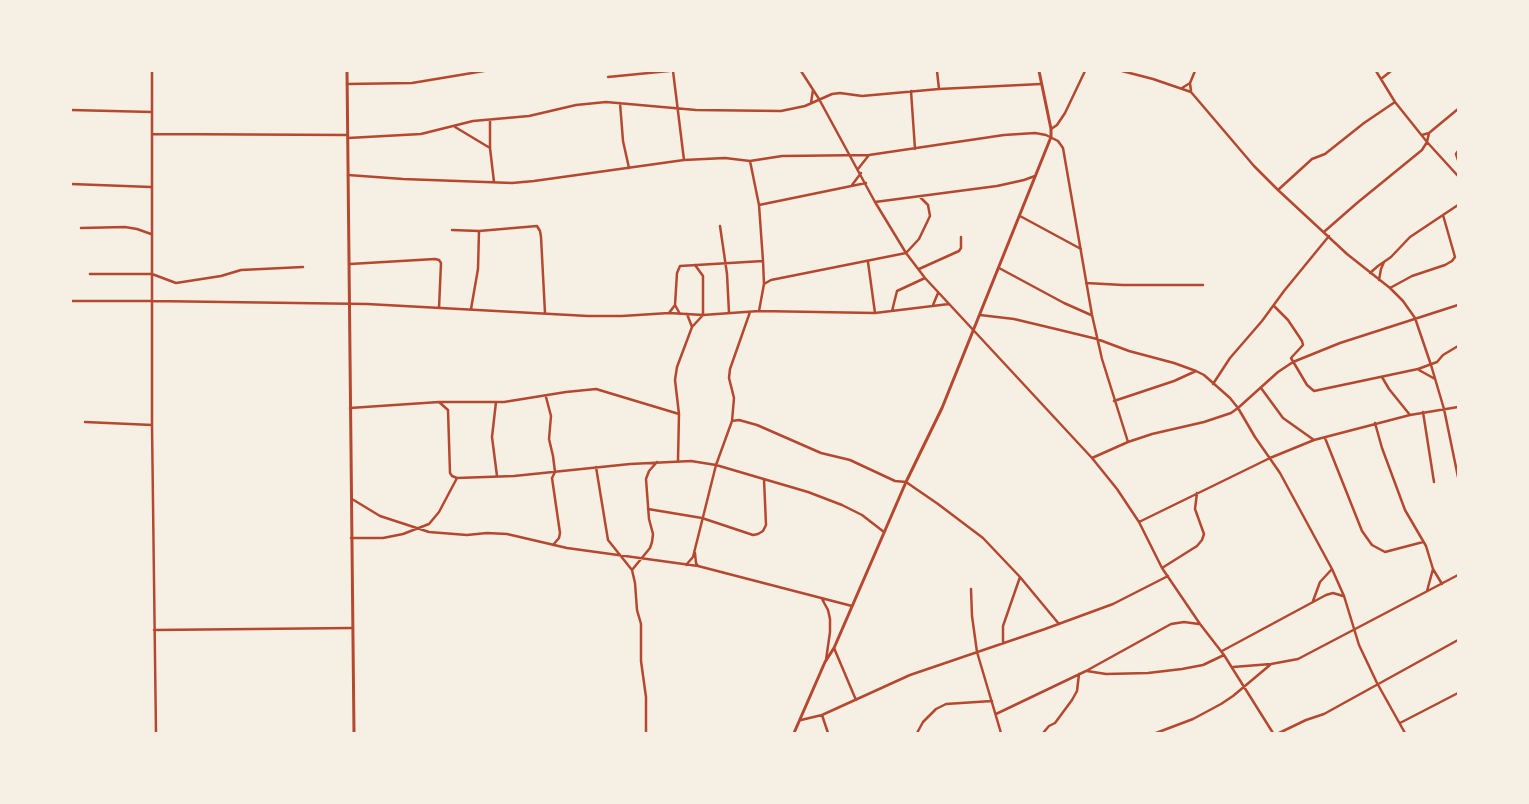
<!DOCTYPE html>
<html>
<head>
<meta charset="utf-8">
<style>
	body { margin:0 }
	#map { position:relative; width:1529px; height:804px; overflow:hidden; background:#f6efe4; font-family:Rubik,sans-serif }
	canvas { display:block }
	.frame { position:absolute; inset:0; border:72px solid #f6efe4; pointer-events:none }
</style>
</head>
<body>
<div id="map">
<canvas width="1529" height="804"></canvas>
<div class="frame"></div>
</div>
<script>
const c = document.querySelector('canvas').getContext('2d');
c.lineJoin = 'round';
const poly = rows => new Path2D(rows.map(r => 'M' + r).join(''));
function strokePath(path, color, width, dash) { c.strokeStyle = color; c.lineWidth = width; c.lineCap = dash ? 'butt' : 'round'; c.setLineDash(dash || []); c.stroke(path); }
const minor = poly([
	[152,71,152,425,156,733],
	[673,71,684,160],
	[801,71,819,99,875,202,906,253,925,278,1092,458,1117,489,1139,522,1162,568,1200,624,1224,655,1273,733],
	[937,71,939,89],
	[1122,71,1153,79,1191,92,1254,166,1278,190,1347,254,1390,288,1403,301,1415,318,1431,365,1444,409,1458,477],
	[1376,71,1395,102,1427,142,1458,176],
	[608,77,669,71],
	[1381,79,1391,71],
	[347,84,412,83,484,71],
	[1182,88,1190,83],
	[911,91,915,149],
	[1191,91,1190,83,1195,71],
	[620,103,623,141,629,168],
	[811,103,813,90],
	[71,110,152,112],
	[490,121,490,148,494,182],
	[455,127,490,148],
	[1051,129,1057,125,1065,113,1085,71],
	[152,134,347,135],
	[1422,135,1429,133,1458,109],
	[348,138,421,134,473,121,529,116,576,105,606,102,696,110,781,111,805,106,832,94,840,93,862,96,939,89,1041,84],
	[1458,151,1456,154,1458,160],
	[750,161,759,205,763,261,764,284,759,311],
	[858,169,869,155],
	[348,175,403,179,512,183,534,181,684,160,725,158,750,161,782,156,869,155,1004,135,1035,133,1046,135,1058,141,1063,148,1092,315,1102,359,1128,442],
	[71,184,151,187],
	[852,185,861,173],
	[1278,190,1312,159,1325,154,1364,123,1395,102],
	[875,202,997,186,1024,180,1035,176],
	[759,205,866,183],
	[1020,216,1081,249],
	[720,226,727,274,729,313],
	[81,228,125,227,137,229,151,234],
	[452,230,479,231,537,226,540,231,541,237,545,313],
	[1325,231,1357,203,1422,150,1427,142,1429,133],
	[868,262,875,313],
	[350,264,435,259,439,260,441,263,439,308],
	[999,268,1064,303,1091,315],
	[919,269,959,251,961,248,961,237],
	[1370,273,1378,266,1391,257,1410,237,1458,205],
	[90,274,152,274,176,283,221,276,241,270,303,267],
	[1379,280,1381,269,1384,262],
	[1086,283,1123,285,1203,285],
	[764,284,771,280,906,253,919,239,930,216,928,205,920,197],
	[1390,288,1412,276,1445,265,1452,261,1455,257,1443,215],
	[71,301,152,301,367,304,588,316,622,316,669,313,703,315,759,311,875,313,949,304],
	[675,305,680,314],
	[933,305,938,293],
	[1274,306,1288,320,1302,341,1303,345,1291,358,1307,385,1314,391,1418,369,1437,362,1443,355,1458,346],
	[471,309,478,269,479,231],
	[892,311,897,291,925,278],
	[669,313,675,305,677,273,680,266,763,261],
	[687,314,692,327],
	[980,315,1014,319,1060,330,1097,339,1129,351,1174,363,1196,371,1204,375,1230,398,1238,408,1255,437,1280,473,1332,569,1344,596,1359,645,1377,683,1405,733],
	[1419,370,1435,379],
	[1382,377,1389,389,1410,415],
	[1213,384,1230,358,1262,321,1284,291,1329,236],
	[1261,388,1283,418,1314,440],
	[546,397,551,416,549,439,553,456,555,472,552,478,560,533,559,538,553,545],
	[1114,401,1174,381,1196,371],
	[439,402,448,410,450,473,452,476,457,478,514,476,630,464,691,461,716,465,808,492,842,505,862,515,884,532],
	[496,402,492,437,497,476],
	[350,408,439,402,504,402,566,392,596,389,679,414],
	[1423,412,1434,482],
	[732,421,739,420,757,425,821,453,850,460,895,481,906,482,938,504,983,538,1020,577,1059,624],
	[85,422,152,425],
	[1375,423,1382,448,1405,510,1426,546,1433,569,1442,584],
	[1325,438,1362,531,1372,545,1385,552,1423,542],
	[1092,458,1128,442,1152,434,1204,422,1231,413,1238,408,1278,372,1293,362,1340,343,1458,305],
	[678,460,679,414,675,380,677,367,692,327,703,315,703,276,695,265],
	[596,467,608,540,632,570,635,583,637,610,641,624,641,661,646,697,646,733],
	[352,499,380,516,429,532,467,535,487,533,507,534,567,548,698,566,852,606],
	[648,509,702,518,753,535,758,534,763,531,766,525,764,479],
	[1139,522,1270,458,1314,440,1410,415,1458,407],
	[351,538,383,538,403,534,429,524,439,512,457,478],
	[695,553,696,563,698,566],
	[686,565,693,557,716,465,732,421,734,398,729,378,730,369,750,312],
	[1162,568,1197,546,1202,540,1204,534,1195,509,1197,493],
	[632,570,650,548,652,542,653,534,649,519,646,479,649,471,657,462],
	[971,589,972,616,977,652,1001,733],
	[1427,591,1433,569],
	[822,599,828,610,830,619,830,632,826,660],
	[1313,601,1320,582,1332,569],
	[154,630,353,628],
	[1003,643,1003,626,1020,577],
	[834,648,856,700],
	[1222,651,1326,595,1333,593,1343,596],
	[1233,667,1271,664,1298,659,1458,575],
	[1087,671,1106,674,1148,673,1182,669,1203,665,1224,655],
	[996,714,1086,671,1171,624,1184,622,1199,624],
	[822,715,828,733],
	[801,720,822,715,910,675,1045,629,1113,604,1168,576],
	[1400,723,1458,693],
	[917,733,923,722,936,709,946,704,992,701],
	[1043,733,1049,726,1055,723,1072,700,1077,691,1079,674],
	[1156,733,1193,719,1221,704,1233,696,1270,665],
	[1279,733,1306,720,1324,714,1458,640]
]);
const tertiary = poly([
	[347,71,354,733],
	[794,733,825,662,834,648,906,482,942,408,1051,137,1051,129,1039,71]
]);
strokePath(minor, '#b5482f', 2.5);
strokePath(tertiary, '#b5482f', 3);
</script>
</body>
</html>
